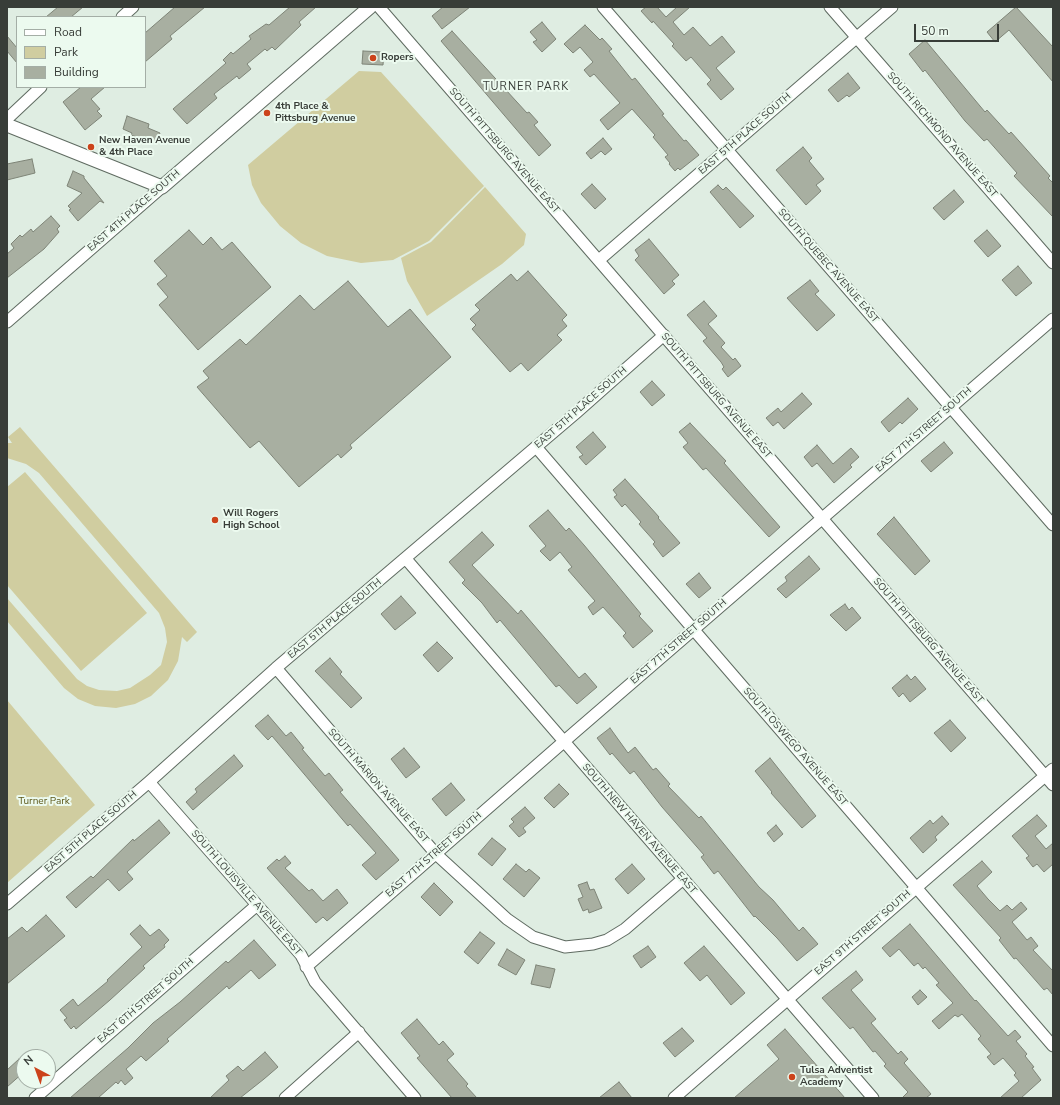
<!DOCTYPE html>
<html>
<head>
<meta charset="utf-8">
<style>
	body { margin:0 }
	#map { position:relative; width:1060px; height:1105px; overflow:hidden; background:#dfede2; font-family:"Nunito Sans",sans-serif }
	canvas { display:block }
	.frame { position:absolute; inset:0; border:8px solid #383d38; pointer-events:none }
	.legend { position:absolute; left:16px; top:16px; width:130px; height:72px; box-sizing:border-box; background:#ecfaef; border:1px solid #a4aea6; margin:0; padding:5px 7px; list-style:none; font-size:12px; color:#383d38 }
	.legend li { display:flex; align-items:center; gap:8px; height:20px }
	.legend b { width:20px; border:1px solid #a4aea6 }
	.north { position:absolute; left:16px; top:1049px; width:40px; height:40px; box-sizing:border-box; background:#ecfaef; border:1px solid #a4aea6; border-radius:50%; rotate:319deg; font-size:11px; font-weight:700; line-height:16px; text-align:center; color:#383d38 }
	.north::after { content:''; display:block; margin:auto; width:14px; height:18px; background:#cc431b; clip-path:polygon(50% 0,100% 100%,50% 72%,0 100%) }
	.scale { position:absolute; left:914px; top:24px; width:85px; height:18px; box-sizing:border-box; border:2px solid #383d38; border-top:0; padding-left:5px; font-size:12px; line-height:14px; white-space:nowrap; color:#383d38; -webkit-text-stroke:3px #ecfaef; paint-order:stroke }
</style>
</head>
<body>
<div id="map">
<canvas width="1060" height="1105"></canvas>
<div class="frame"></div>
<ul class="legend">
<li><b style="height:5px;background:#fff"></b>Road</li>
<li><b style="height:11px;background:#d0cda0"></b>Park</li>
<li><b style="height:11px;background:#a8afa1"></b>Building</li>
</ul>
<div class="north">N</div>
<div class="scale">50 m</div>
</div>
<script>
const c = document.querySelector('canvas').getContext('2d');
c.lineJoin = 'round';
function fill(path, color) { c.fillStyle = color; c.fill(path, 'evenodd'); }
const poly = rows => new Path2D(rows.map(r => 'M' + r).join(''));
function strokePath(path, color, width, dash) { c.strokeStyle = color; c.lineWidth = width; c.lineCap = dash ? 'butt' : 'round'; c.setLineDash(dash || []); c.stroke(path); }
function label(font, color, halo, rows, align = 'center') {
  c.font = font + ' "Nunito Sans",sans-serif'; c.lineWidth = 4; c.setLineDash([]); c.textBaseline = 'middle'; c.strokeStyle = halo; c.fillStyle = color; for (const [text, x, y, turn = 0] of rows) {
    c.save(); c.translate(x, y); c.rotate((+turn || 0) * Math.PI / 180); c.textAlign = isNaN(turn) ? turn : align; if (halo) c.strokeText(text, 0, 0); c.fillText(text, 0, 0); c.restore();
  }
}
const green = poly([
	[359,71,381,72,484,186,429,241,393,260,361,263,327,256,301,243,280,226,261,203,252,185,248,165],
	[485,187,526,234,524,245,502,264,427,316,407,281,401,258,431,242],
	[20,427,197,632,187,642,182,637,178,661,168,680,151,696,135,704,116,708,95,706,78,699,64,688,7,621,7,598,77,679,87,686,99,690,117,691,130,688,150,675,161,665,167,642,165,628,159,613,39,473,26,464,7,458,7,443,12,443,8,437],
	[25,472,147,613,81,671,7,585,7,487],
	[7,700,95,805,7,883]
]);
const building = poly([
	[58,7,83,7,71,17,46,17,58,7],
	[175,7,205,7,170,36,172,39,145,62,145,33,175,7],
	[290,7,316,7,299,22,301,25,275,50,272,47,267,51,265,49,247,64,251,69,239,79,237,76,214,94,217,98,187,124,173,109,226,63,223,60,231,52,233,54,251,39,249,36,266,24,269,25,290,7],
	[443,7,470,7,442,29,432,16,443,7],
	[646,7,657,7,666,17,677,7,690,7,673,22,684,35,693,27,710,46,722,36,735,52,716,68,734,89,721,100,707,84,711,80,691,57,686,61,672,46,674,44,653,21,652,23,641,11,646,7],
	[1016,7,1053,47,1053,82,1009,30,995,42,987,32,1016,7],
	[542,22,556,39,542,52,533,42,537,40,530,32,542,22],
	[585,25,600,40,602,38,612,49,609,51,632,80,635,78,664,114,662,115,684,141,686,140,699,155,680,170,678,168,675,171,669,164,670,163,665,157,668,155,653,137,655,135,632,109,608,130,600,120,620,103,594,74,590,77,584,70,593,62,580,47,573,53,564,44,585,25],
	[452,31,527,113,529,112,538,122,534,125,551,145,539,156,441,41,452,31],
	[7,36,17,48,17,63,7,51,7,36],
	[925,40,985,112,987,110,1009,134,1011,132,1050,176,1048,178,1053,183,1053,217,1014,176,1017,173,987,139,984,141,965,121,925,70,923,72,909,54,925,40],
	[363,51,384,52,383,65,362,64,363,51],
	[848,73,860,88,849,97,847,95,838,102,828,90,848,73],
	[81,87,105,87,91,99,100,109,97,111,102,116,85,130,63,102,81,87],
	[127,116,149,124,148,128,160,133,156,144,131,135,132,133,123,129,127,116],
	[603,138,612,149,605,155,601,151,591,159,586,153,603,138],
	[803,147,812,158,809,161,824,179,816,185,821,191,806,205,776,170,803,147],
	[32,159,35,173,7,180,7,164,32,159],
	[73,171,84,176,84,178,104,203,100,201,78,221,69,210,71,209,68,206,82,193,67,186,73,171],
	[592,184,606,199,595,209,581,194,592,184],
	[718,185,723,190,726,187,754,216,740,228,710,192,718,185],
	[954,190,964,202,944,220,933,208,954,190],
	[51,216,60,226,57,229,59,232,44,249,7,278,7,254,14,248,11,244,20,235,22,237,31,229,33,232,51,216],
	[189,230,203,245,211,237,222,250,232,242,271,287,198,350,159,305,168,297,157,284,167,276,154,261,189,230],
	[987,230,1001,246,988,257,974,241,987,230],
	[649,239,679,275,672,281,675,284,664,294,635,260,639,256,635,250,649,239],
	[1018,266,1032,283,1016,296,1002,280,1018,266],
	[528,271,567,315,562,320,567,326,557,335,562,340,528,371,521,363,510,372,472,329,476,325,470,319,480,310,475,305,511,274,517,281,528,271],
	[810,280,819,291,815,294,835,315,817,331,787,298,810,280],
	[348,281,388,327,410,309,451,357,350,445,352,448,341,458,338,454,299,487,259,441,250,448,197,387,209,378,203,371,240,339,246,345,300,295,314,310,348,281],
	[704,301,717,316,708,324,725,343,721,347,733,360,735,358,741,366,728,377,722,369,724,367,721,362,703,341,707,338,687,315,704,301],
	[652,381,665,395,652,406,640,392,652,381],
	[802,393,812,404,784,429,778,422,773,426,766,418,778,408,781,412,802,393],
	[908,398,918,409,902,424,900,422,889,432,881,422,908,398],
	[690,423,726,461,724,463,780,527,769,537,706,468,703,470,683,447,688,443,679,432,690,423],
	[593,432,606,447,586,465,579,457,583,455,576,447,593,432],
	[944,442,953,453,931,472,921,461,944,442],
	[817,445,833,464,851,448,859,457,850,465,852,467,834,483,817,463,812,467,804,457,817,445],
	[625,479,659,517,658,518,680,543,663,557,653,544,655,542,639,524,641,522,625,504,622,507,614,497,617,495,613,490,625,479],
	[548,510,566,531,569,528,584,545,641,614,639,616,653,631,633,648,623,636,626,633,603,607,593,615,588,607,595,601,568,570,572,567,560,552,550,561,540,551,546,546,529,526,548,510],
	[894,517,930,561,915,575,877,534,894,517],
	[482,532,494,545,472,565,518,614,521,610,579,678,585,673,597,687,577,704,559,685,556,687,500,620,497,623,482,603,462,583,465,580,449,562,482,532],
	[809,556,820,569,786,598,777,589,787,581,785,577,809,556],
	[699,573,711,588,699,598,686,584,699,573],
	[401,596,416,613,395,630,381,614,401,596],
	[845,604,849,610,852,607,861,618,846,631,830,615,845,604],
	[437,642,453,658,438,672,423,655,437,642],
	[330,658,342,672,340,674,362,698,351,708,315,671,330,658],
	[907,675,911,680,915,676,926,689,910,702,903,693,899,697,892,688,907,675],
	[268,715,286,736,291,732,304,748,302,749,325,776,329,773,343,790,340,792,399,860,376,880,362,865,376,853,350,824,348,826,272,736,268,740,255,726,268,715],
	[950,720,966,738,951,752,934,733,950,720],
	[610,728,628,753,635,747,653,770,656,768,670,784,668,786,699,818,701,816,759,887,773,900,799,931,803,927,818,944,797,961,777,938,755,916,754,917,718,871,714,874,701,857,704,855,662,807,634,771,630,774,612,753,610,755,597,738,610,728],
	[404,748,420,767,406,778,391,759,404,748],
	[234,755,243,766,193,810,186,802,197,792,195,789,234,755],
	[770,758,816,816,802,828,771,793,772,792,755,771,770,758],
	[451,783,465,800,446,816,432,799,451,783],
	[559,784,569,794,554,808,544,798,559,784],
	[525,807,535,818,523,828,526,832,519,837,509,826,514,822,511,819,525,807],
	[1037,815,1047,826,1035,836,1046,849,1053,843,1053,864,1044,872,1037,864,1033,867,1026,858,1029,856,1012,836,1037,815],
	[942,816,949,824,935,837,937,840,923,853,910,838,930,820,933,824,942,816],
	[159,820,170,833,127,872,133,879,119,891,108,879,76,908,66,897,91,876,93,878,133,839,134,841,159,820],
	[776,825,783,834,774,842,767,833,776,825],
	[492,838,506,849,492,866,478,854,492,838],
	[285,856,291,863,285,868,309,891,312,889,323,901,337,889,348,903,327,921,323,917,316,923,267,868,277,859,279,861,285,856],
	[982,861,992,872,977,886,988,899,1000,911,1007,905,1012,910,1021,902,1027,909,1012,922,1027,940,1031,937,1038,946,1033,950,1053,971,1053,995,1047,988,1044,990,1016,958,1014,959,999,940,1001,938,953,885,982,861],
	[516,864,526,872,529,869,540,878,524,897,503,879,516,864],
	[632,864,645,879,628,894,615,879,632,864],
	[587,882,590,890,594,889,602,908,589,913,588,909,583,911,578,899,583,897,578,885,587,882],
	[434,883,453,902,440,916,421,897,434,883],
	[46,915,65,936,7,984,7,939,22,927,27,932,46,915],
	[910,924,975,1001,976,1000,1008,1036,1015,1030,1021,1037,1016,1041,1027,1054,1025,1056,1034,1067,1032,1068,1041,1080,1021,1098,1000,1098,1019,1081,1014,1075,1016,1073,1003,1058,994,1065,987,1057,991,1054,978,1039,981,1036,962,1014,958,1017,955,1015,939,1029,932,1021,953,1003,936,985,939,983,925,967,923,969,918,963,914,966,899,949,890,957,882,948,910,924],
	[140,925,150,936,159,929,169,940,164,945,165,947,143,966,145,968,110,1000,76,1029,74,1026,71,1029,64,1020,67,1018,60,1010,73,999,78,1006,108,981,107,980,142,947,130,934,140,925],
	[480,932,495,943,478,964,464,952,480,932],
	[254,940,276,965,259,979,251,970,229,989,227,986,167,1039,169,1041,146,1061,141,1056,126,1069,133,1078,125,1085,121,1080,118,1084,116,1082,98,1098,70,1098,128,1048,153,1023,180,1002,226,961,228,963,254,940],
	[648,946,656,957,641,968,633,956,648,946],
	[704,946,745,993,731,1005,707,975,700,981,684,963,704,946],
	[507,949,525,960,516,975,498,965,507,949],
	[536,965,555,969,550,988,531,984,536,965],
	[856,971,863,980,851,990,876,1019,871,1023,898,1054,901,1051,908,1059,904,1063,931,1094,926,1098,902,1098,908,1092,884,1066,886,1064,875,1051,873,1052,853,1027,850,1029,822,998,856,971],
	[920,990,927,997,918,1005,912,997,920,990],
	[417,1019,439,1045,443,1041,454,1054,447,1060,468,1084,466,1086,477,1098,452,1098,417,1058,420,1056,401,1033,417,1019],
	[682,1028,694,1041,675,1057,663,1043,682,1028],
	[785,1029,845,1098,734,1098,779,1059,767,1045,785,1029],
	[265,1052,278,1067,264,1079,240,1098,210,1098,229,1080,226,1076,238,1066,243,1071,265,1052],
	[19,1059,24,1065,24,1072,7,1087,7,1070,19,1059],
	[619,1082,632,1098,599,1098,619,1082]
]);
const minor = poly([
	[379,7,1053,785],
	[603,7,1053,525],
	[830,7,1053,263],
	[122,17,133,7],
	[7,119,41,87],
	[599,260,892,7],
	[7,322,162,187],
	[536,447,1053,1046],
	[406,559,873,1098],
	[276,668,436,854,507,919,533,937,565,947,593,944,607,940,625,929,683,879],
	[149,782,301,955,315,982,415,1098],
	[7,904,149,782,276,668,577,412,664,335],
	[306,967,576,731,1053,319],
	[35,1098,257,905],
	[285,1098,359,1032],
	[674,1098,1053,769]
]);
const tertiary = poly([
	[7,125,162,187,370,7]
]);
const markers = [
	[373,58,4,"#cc431b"],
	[267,113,4,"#cc431b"],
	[91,147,4,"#cc431b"],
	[215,520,4,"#cc431b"],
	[792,1077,4,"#cc431b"]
];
const poiNames = [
	["Ropers",381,58],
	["4th Place &",275,107],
	["Pittsburg Avenue",275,119],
	["New Haven Avenue",99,141],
	["& 4th Place",99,153],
	["Will Rogers",223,514],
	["High School",223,526],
	["Tulsa Adventist",800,1071],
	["Academy",800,1083]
];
const streetNames = [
	["EAST 5TH PLACE SOUTH",745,134,-41],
	["SOUTH RICHMOND AVENUE EAST",942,135,49],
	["SOUTH PITTSBURG AVENUE EAST",504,151,49],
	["EAST 4TH PLACE SOUTH",134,211,-41],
	["SOUTH QUEBEC AVENUE EAST",828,266,49],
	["SOUTH PITTSBURG AVENUE EAST",716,396,49],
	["EAST 5TH PLACE SOUTH",581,408,-41],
	["EAST 7TH STREET SOUTH",924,430,-41],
	["EAST 5TH PLACE SOUTH",335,619,-40],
	["SOUTH PITTSBURG AVENUE EAST",928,641,49],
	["EAST 7TH STREET SOUTH",679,642,-41],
	["SOUTH OSWEGO AVENUE EAST",795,747,49],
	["SOUTH MARION AVENUE EAST",378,786,49],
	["SOUTH NEW HAVEN AVENUE EAST",639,829,49],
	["EAST 5TH PLACE SOUTH",91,832,-41],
	["EAST 7TH STREET SOUTH",434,855,-41],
	["SOUTH LOUISVILLE AVENUE EAST",246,893,49],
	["EAST 9TH STREET SOUTH",863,933,-41],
	["EAST 6TH STREET SOUTH",146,1001,-41]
];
const parkNames = [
	["Turner Park",44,802]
];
const neighbourhoodNames = [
	["TURNER PARK",526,87]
];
fill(green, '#d0cda0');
fill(building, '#a8afa1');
strokePath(building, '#7e8477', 1);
strokePath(minor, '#5f6b61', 13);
strokePath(tertiary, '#5f6b61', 15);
strokePath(minor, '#fff', 11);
strokePath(tertiary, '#fff', 13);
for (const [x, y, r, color] of markers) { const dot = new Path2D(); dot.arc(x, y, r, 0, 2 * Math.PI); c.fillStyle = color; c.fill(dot); strokePath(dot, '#ecfaef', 1.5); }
label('bold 10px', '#383d38', '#ecfaef', poiNames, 'left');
label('10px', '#383d38', '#ecfaef', streetNames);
label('10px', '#5c5718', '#ecfaef', parkNames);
c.letterSpacing = '1px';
label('11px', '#383d38', '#ecfaef', neighbourhoodNames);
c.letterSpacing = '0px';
</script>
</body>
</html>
